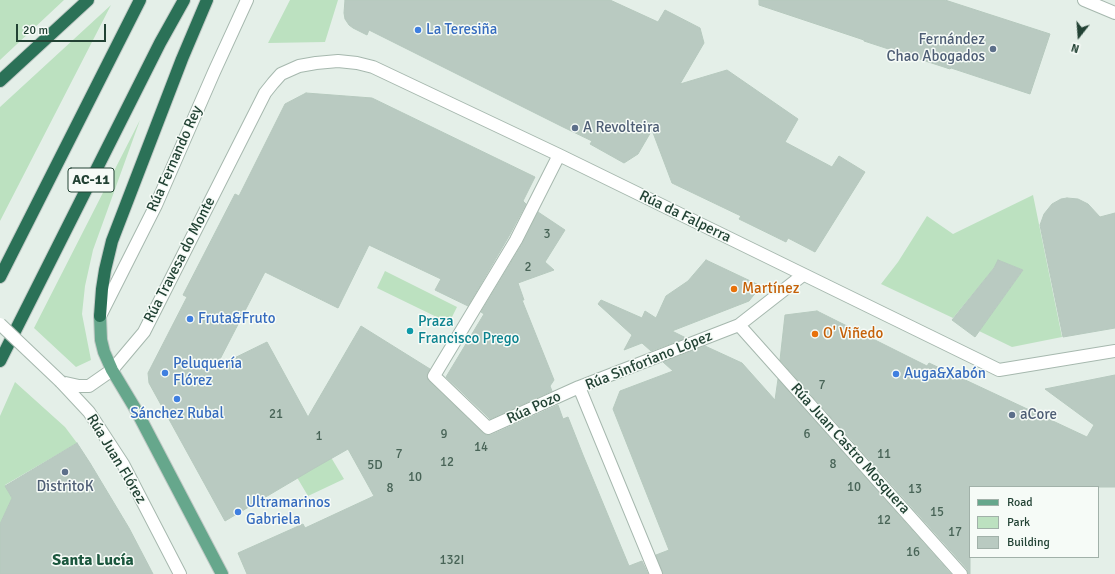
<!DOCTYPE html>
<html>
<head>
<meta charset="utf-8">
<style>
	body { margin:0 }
	#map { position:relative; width:1115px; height:574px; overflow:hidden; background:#e4efe8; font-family:Signika,sans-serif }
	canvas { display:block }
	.legend { position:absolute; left:969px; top:486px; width:130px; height:72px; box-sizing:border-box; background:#f6fbf7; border:1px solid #a1b1a9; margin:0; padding:5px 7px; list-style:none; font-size:12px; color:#224234 }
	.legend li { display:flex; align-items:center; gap:8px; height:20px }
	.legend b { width:20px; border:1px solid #a1b1a9 }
	.north { position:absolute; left:1059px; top:16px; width:40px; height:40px; -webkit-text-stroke:3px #f6fbf7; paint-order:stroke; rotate:197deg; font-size:11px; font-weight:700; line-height:16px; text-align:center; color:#224234 }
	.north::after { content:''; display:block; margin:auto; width:14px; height:18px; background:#224234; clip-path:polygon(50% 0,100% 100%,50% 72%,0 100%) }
	.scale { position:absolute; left:16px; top:24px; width:90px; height:18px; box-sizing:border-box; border:2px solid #224234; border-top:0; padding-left:5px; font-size:12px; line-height:14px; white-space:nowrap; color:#224234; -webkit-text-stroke:3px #f6fbf7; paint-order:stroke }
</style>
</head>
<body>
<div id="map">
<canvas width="1115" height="574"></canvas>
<ul class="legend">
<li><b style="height:5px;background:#66a78c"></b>Road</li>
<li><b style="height:11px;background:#bce1c0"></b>Park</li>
<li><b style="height:11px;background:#b9cac1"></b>Building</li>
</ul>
<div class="north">N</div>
<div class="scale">20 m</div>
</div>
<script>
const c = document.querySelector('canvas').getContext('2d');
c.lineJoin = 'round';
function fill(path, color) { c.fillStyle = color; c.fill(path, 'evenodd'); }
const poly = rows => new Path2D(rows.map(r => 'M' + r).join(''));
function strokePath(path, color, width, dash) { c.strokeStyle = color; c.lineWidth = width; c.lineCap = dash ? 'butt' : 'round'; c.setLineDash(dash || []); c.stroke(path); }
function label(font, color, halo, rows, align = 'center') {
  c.font = font + ' Signika,sans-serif'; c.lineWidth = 3; c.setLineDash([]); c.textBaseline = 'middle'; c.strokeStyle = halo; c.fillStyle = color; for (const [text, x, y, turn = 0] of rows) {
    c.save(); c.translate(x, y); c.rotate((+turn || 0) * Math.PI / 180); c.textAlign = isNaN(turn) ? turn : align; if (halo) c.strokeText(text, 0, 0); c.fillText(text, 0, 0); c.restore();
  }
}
const green = poly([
	[0,0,64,0,0,60],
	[290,0,338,0,325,42,268,43],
	[111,5,0,221,0,107],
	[140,120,93,250,85,286,82,314,91,360,76,367,34,328],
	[1033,195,1062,337,1012,347,979,331,1023,270,1000,261,953,318,881,284,898,262,927,216,953,234],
	[385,271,457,307,449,323,377,288],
	[15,382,65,427,77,443,5,485,12,498,0,524,0,416],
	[329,454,344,479,308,496,295,474]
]);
const building = poly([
	[345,0,610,0,658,22,665,10,700,28,704,43,680,84,727,70,798,119,785,142,832,167,839,156,865,172,815,252,788,238,786,242,739,219,741,216,672,183,652,130,638,154,624,163,590,144,592,141,563,127,369,30,367,35,353,28,349,25,345,19,344,13,345,0],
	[759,0,945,0,1050,34,1030,94,951,68,950,69,864,41,864,40,759,5,759,0],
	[306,93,372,98,535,177,523,201,526,204,509,236,468,306,435,290,441,279,369,245,338,308,265,272,216,367,267,342,308,417,361,326,430,369,427,376,429,381,483,433,486,435,491,435,558,405,563,419,568,417,583,455,629,566,642,561,648,574,247,574,238,553,303,524,305,528,374,496,348,449,313,469,225,521,149,383,148,373,187,297,183,295,235,194,239,196,285,104,306,93],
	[1067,198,1078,199,1088,204,1100,217,1115,213,1115,328,1063,337,1041,230,1040,225,1044,214,1052,204,1061,199,1067,198],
	[538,212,565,230,545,262,554,270,518,283,524,300,522,300,554,380,550,386,552,391,490,419,446,377,484,314,481,312,522,244,538,212],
	[706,260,761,286,749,301,672,331,686,338,651,351,642,343,624,350,632,335,598,304,601,300,642,318,645,311,656,318,666,296,688,281,706,260],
	[998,260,1023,270,975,337,952,320,994,268,998,260],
	[817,311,927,366,929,363,1087,437,1094,425,1045,389,1115,375,1115,487,970,487,970,574,968,574,967,569,780,360,785,315,817,311],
	[705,346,742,363,775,400,778,379,951,574,663,574,656,555,669,550,613,409,620,391,673,371,663,362,705,346],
	[77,443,90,463,129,528,153,574,0,574,0,524,12,498,5,486,77,443]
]);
const minor = poly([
	[1084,0,1115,13],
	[559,155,516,240,434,376,488,428,579,387],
	[100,316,156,205,214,72,247,0],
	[739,325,961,574],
	[61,382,79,386,89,386,112,370,144,332,265,93,273,83,281,74,299,66,316,63,338,61,357,63,373,67,559,155,999,370,1115,351],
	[61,382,89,412,123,464,180,574],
	[656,574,579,387,739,325,803,275]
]);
const major = poly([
	[100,316,101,340,104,352,112,370,136,410,222,574]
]);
const highway = poly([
	[0,81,88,0],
	[0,277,140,0],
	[100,316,102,289,105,270,112,241,182,59,207,0],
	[0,361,160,43,184,0]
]);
const minorBridge = poly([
	[0,324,61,382]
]);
const markers = [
	[418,30,4,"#3f7fe0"],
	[993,49,4,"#5c6f8a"],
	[575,128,4,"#5c6f8a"],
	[734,289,4,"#e8710a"],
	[190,319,4,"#3f7fe0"],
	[410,331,4,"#0f9aa8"],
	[815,334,4,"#e8710a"],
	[165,373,4,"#3f7fe0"],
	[896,374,4,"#3f7fe0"],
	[177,399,4,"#3f7fe0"],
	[1012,415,4,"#5c6f8a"],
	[65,472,4,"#5c6f8a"],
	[238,512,4,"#3f7fe0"]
];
const numberNames = [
	["3",547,235],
	["2",528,268],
	["7",822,386],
	["21",276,415],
	["9",444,435],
	["6",807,435],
	["1",319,437],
	["14",481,448],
	["7",399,455],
	["11",884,455],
	["12",447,463],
	["8",833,465],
	["5D",375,466],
	["10",415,478],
	["10",854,488],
	["8",390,489],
	["13",915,490],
	["15",937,513],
	["12",884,521],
	["17",955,533],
	["16",913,553],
	["132I",452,561]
];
const shields = [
	[91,180,46]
];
const shieldNames = [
	["AC-11",91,180]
];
const shopNames = [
	["La Teresiña",426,30],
	["Fruta&Fruto",198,319],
	["Peluquería",173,364],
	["Flórez",173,381],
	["Auga&Xabón",904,374],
	["Sánchez Rubal",177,414,"center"],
	["Ultramarinos",246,503],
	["Gabriela",246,520]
];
const serviceNames = [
	["Fernández",985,40,"right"],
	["Chao Abogados",985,57,"right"],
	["A Revolteira",583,128],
	["aCore",1020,415],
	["DistritoK",65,487,"center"]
];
const streetNames = [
	["Rúa Fernando Rey",175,159,-66],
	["Rúa da Falperra",685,217,26],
	["Rúa Travesa do Monte",180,260,-63],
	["Rúa Sinforiano López",649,361,-22],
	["Rúa Pozo",534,408,-25],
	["Rúa Juan Castro Mosquera",850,449,48],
	["Rúa Juan Flórez",116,459,59]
];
const foodNames = [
	["Martínez",742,289],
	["O' Viñedo",823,334]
];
const cultureNames = [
	["Praza",418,322],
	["Francisco Prego",418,339]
];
const neighbourhoodNames = [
	["Santa Lucía",93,561]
];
fill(green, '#bce1c0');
fill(building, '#b9cac1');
strokePath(building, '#b6c9be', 1);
strokePath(minor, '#a6b8ae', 14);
strokePath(major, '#c1cac6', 14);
strokePath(highway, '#c1cac6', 14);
strokePath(minor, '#fff', 12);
strokePath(major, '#66a78c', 12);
strokePath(highway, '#2b7157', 12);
strokePath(minorBridge, '#a6b8ae', 14, []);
strokePath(minorBridge, '#fff', 12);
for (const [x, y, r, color] of markers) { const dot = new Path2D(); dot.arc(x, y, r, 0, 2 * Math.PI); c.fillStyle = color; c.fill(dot); strokePath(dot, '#f6fbf7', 1.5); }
label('13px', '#486457', null, numberNames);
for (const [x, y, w] of shields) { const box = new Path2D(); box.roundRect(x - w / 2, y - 12, w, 24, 3); c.fillStyle = '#f6fbf7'; c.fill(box); strokePath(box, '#224234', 1); }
label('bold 14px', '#224234', null, shieldNames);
label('15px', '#366cbe', '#f6fbf7', shopNames, 'left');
label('15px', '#4e5e75', '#f6fbf7', serviceNames, 'left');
label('15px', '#224234', '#f6fbf7', streetNames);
label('15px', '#c56008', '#f6fbf7', foodNames, 'left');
label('15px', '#0d838f', '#f6fbf7', cultureNames, 'left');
label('bold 16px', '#1c573e', '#f6fbf7', neighbourhoodNames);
</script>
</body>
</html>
